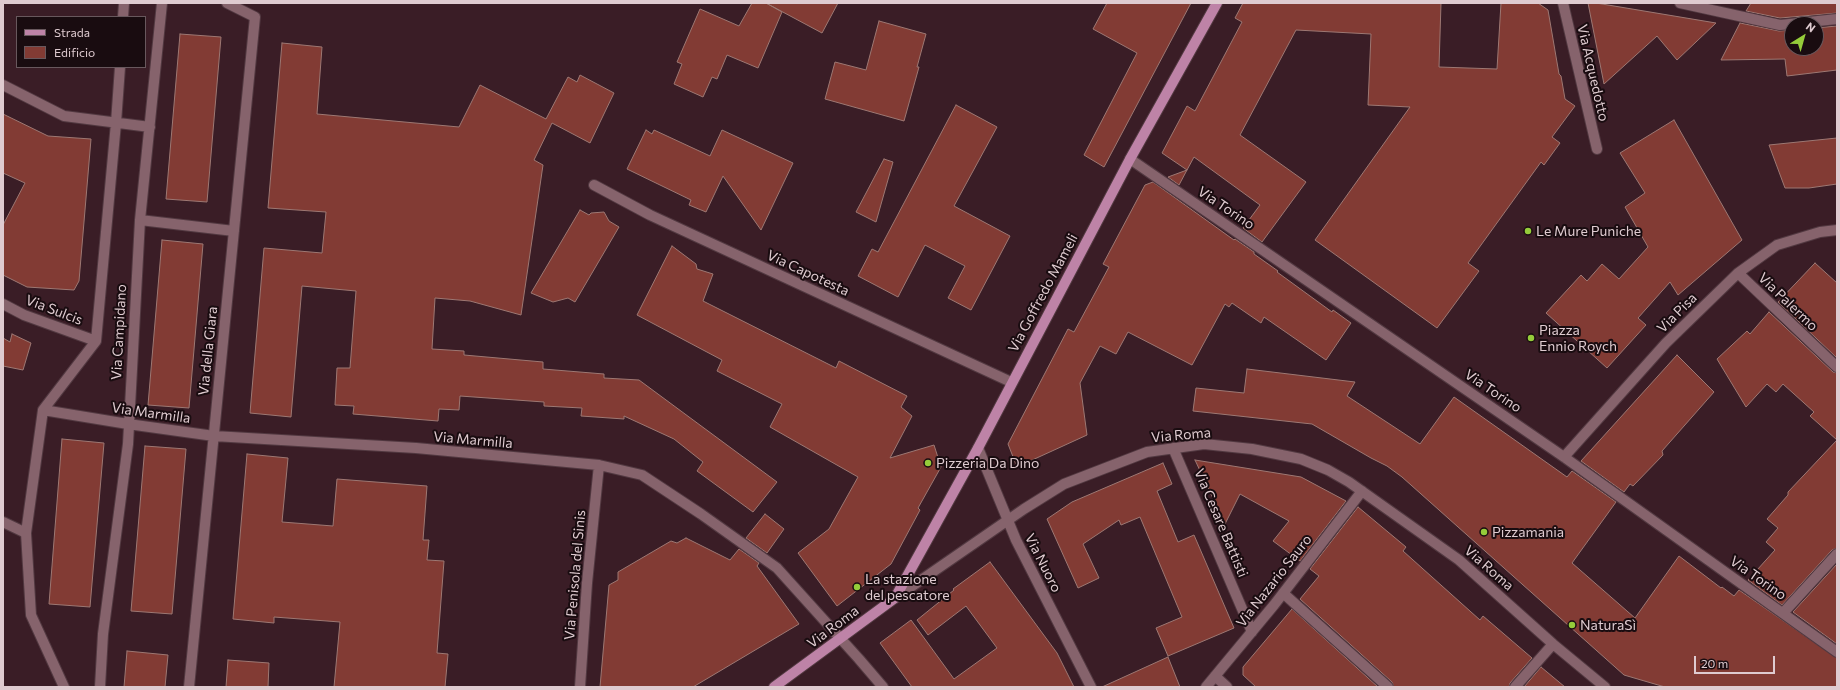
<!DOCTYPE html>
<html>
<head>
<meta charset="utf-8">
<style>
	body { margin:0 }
	#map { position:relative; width:1840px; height:690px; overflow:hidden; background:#3a1d26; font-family:Commissioner,sans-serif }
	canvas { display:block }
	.frame { position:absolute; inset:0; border:4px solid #dfcbd0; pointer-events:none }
	.legend { position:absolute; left:16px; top:16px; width:130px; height:52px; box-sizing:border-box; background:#190c10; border:1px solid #68585d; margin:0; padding:5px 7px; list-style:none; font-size:12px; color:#dfcbd0 }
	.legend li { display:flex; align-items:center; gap:8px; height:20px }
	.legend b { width:20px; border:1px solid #68585d }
	.north { position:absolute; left:1784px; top:16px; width:40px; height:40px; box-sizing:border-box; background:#190c10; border:1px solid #68585d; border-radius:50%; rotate:37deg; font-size:11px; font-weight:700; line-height:16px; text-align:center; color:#dfcbd0 }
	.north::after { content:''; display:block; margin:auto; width:14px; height:18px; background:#95cc3a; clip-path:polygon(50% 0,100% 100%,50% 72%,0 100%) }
	.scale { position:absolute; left:1694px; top:656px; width:81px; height:18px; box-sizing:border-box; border:2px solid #dfcbd0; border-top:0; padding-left:5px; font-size:12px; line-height:14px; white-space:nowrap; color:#dfcbd0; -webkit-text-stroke:3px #190c10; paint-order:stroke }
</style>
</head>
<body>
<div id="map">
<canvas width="1840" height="690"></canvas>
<div class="frame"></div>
<ul class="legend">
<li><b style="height:5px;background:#be83a7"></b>Strada</li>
<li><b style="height:11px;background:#823b34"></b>Edificio</li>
</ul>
<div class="north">N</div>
<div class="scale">20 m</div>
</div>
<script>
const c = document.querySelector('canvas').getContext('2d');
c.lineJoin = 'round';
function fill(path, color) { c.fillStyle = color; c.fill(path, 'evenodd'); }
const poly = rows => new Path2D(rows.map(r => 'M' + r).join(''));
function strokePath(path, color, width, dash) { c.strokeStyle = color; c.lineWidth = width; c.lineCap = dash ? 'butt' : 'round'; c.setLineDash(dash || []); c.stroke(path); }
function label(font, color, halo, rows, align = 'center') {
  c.font = font + ' Commissioner,sans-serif'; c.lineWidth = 4; c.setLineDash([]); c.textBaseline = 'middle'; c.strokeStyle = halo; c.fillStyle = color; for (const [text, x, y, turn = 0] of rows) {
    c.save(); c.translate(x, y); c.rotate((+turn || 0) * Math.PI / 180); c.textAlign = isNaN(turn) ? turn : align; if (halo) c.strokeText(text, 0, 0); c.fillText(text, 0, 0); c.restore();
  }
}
const building = poly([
	[752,3,766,3,782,12,758,68,727,55,717,79,712,77,703,97,674,84,682,64,677,62,700,9,739,26,752,3],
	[766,3,838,3,822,33,766,3],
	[1107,3,1191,3,1104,167,1084,155,1137,53,1093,29,1107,3],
	[1243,3,1441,3,1439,67,1497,69,1501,3,1538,3,1548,10,1559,74,1561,76,1565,99,1575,106,1552,137,1560,143,1544,165,1541,162,1468,263,1479,271,1437,328,1315,240,1410,107,1368,105,1371,34,1296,30,1240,135,1306,182,1262,242,1243,228,1260,205,1194,157,1187,170,1162,153,1187,106,1195,111,1213,77,1242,22,1235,18,1243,3],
	[1588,3,1596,3,1716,23,1677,60,1657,36,1604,84,1588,3],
	[1751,3,1837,3,1837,13,1780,18,1746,11,1751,3],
	[879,21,926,34,917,67,919,67,904,121,825,99,835,62,866,70,879,21],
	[1740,23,1779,31,1792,30,1792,48,1816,48,1816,28,1837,26,1837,70,1787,76,1785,59,1721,60,1740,23],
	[180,34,221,37,207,202,166,199,180,34],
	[282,43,322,47,317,114,459,127,480,85,546,119,568,77,577,82,580,75,614,93,590,143,552,123,534,160,543,165,521,315,470,301,435,298,432,349,464,351,464,355,543,362,543,369,604,374,604,378,639,380,777,482,753,512,697,471,703,462,674,439,624,416,624,419,581,416,582,408,544,406,544,402,460,396,459,410,439,409,438,421,353,414,354,406,335,405,337,368,350,368,356,291,302,286,291,417,250,413,264,248,322,253,326,212,268,208,282,43],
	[956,105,997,127,954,206,1010,236,971,310,948,298,965,266,925,245,898,297,858,276,872,249,878,252,956,105],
	[3,114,48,136,91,139,79,281,74,290,27,287,3,275,3,225,25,183,3,173,3,114],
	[1674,120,1742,240,1678,295,1670,282,1638,318,1646,325,1607,368,1546,313,1581,275,1587,281,1602,264,1619,279,1648,247,1625,207,1645,193,1620,153,1674,120],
	[646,130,652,134,654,130,710,156,722,130,793,163,761,230,723,176,706,212,689,205,691,200,627,169,646,130],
	[1837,138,1837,184,1809,188,1785,188,1769,145,1837,138],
	[884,159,893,162,876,222,856,212,884,159],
	[1187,170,1179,185,1168,177,1187,170],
	[1153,182,1234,240,1235,239,1254,252,1254,254,1278,271,1277,272,1332,312,1333,310,1351,323,1326,360,1264,317,1261,323,1232,303,1229,307,1225,304,1192,365,1128,332,1116,354,1100,346,1080,383,1087,435,1017,467,1008,444,1068,329,1074,332,1109,267,1103,264,1145,185,1153,182],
	[580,210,589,215,591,213,604,212,609,221,619,227,575,302,568,298,553,302,531,293,580,210],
	[162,240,203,244,189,408,148,405,162,240],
	[672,246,696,264,697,269,713,274,703,301,836,368,839,361,907,396,901,407,912,416,890,458,934,445,941,467,918,508,920,510,891,564,837,606,798,553,829,529,858,477,770,427,782,404,717,371,722,360,637,315,672,246],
	[1815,263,1837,283,1837,358,1778,302,1815,263],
	[1769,312,1833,372,1837,373,1837,548,1832,550,1782,605,1748,580,1775,550,1766,542,1778,528,1767,519,1788,495,1788,492,1837,440,1810,416,1814,412,1783,384,1776,392,1767,384,1746,407,1717,359,1747,331,1750,334,1769,312],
	[12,334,31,343,23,370,3,366,3,338,10,342,12,334],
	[1677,355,1714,392,1662,451,1663,455,1633,486,1630,484,1624,492,1581,461,1677,355],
	[1247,369,1355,382,1347,396,1420,444,1454,397,1567,477,1572,471,1616,502,1572,563,1635,618,1679,556,1721,588,1722,587,1734,596,1739,590,1837,658,1837,687,1665,687,1624,675,1402,477,1387,466,1371,458,1312,424,1193,411,1196,388,1244,393,1247,369],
	[62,439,104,443,90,607,49,604,62,439],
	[145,446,186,449,172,614,131,611,145,446],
	[247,454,288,458,282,522,333,526,337,479,427,486,423,540,429,540,427,560,444,561,437,653,448,654,445,687,334,687,340,622,274,617,274,623,233,619,247,454],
	[1195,460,1301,477,1346,501,1300,561,1273,541,1289,521,1240,494,1225,524,1195,460],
	[1163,463,1172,484,1157,491,1178,542,1194,535,1234,628,1168,656,1156,628,1182,617,1140,517,1121,525,1119,520,1083,544,1099,578,1078,588,1047,519,1072,502,1163,463],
	[1358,507,1406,547,1403,551,1480,620,1483,616,1532,658,1510,683,1509,687,1394,687,1392,682,1300,599,1319,576,1310,569,1358,507],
	[765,514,784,529,767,553,746,538,765,514],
	[686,538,730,560,739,549,759,563,757,566,799,624,693,687,600,687,609,585,618,580,618,572,671,541,677,543,686,538],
	[990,562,1057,653,1074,687,912,687,880,643,911,620,954,679,997,648,966,606,928,635,917,620,954,590,953,589,990,562],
	[1837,564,1837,644,1793,612,1837,564],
	[1292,609,1378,687,1256,687,1243,675,1243,667,1292,609],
	[127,651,168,655,165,687,124,687,127,651],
	[1168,657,1180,687,1102,687,1168,657],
	[228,660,269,663,268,687,226,687,228,660],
	[1541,667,1565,687,1524,687,1541,667]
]);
const minor = poly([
	[1563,3,1597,149],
	[1680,3,1780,25,1837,19],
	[123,17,124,3],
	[3,85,64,116,150,127],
	[1130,159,1564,457,1837,652],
	[594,185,650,215,1011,382],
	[140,220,234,231],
	[1738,273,1837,367],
	[3,304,24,315,96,341],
	[43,410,128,424,214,436,416,448,599,465,642,475,701,514,777,568,859,659,883,687],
	[978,448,1016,540,1091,687],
	[1173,448,1252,632],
	[1564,457,1666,343,1738,273,1777,245,1820,232,1837,230],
	[3,522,26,533],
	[1283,593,1388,687],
	[895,598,1024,509,1064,484,1147,452,1204,444,1252,449,1301,459,1328,470,1349,482,1459,560,1553,644,1605,687],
	[1783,613,1837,554],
	[1215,676,1227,687],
	[64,687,31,615,26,533,43,410,96,341,116,123,120,67],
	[100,687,103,634,128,444,140,220,162,3],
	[189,687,255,17,227,3],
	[580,687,587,583,599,465],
	[1206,687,1274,605,1362,491],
	[1515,687,1553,644]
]);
const major = poly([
	[774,687,895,598,978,448,1130,159,1217,3]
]);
const markers = [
	[1528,231,4,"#95cc3a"],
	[1531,338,4,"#95cc3a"],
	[928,463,4,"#95cc3a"],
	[1484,532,4,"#95cc3a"],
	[857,587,4,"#95cc3a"],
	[1572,625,4,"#95cc3a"]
];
const streetNames = [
	["Via Acquedotto",1593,73,77],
	["Via Torino",1226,208,34],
	["Via Capotesta",808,273,25],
	["Via Goffredo Mameli",1043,293,-62],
	["Via Palermo",1788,302,44],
	["Via Sulcis",54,310,21],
	["Via Pisa",1677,313,-45],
	["Via Campidano",119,332,-87],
	["Via della Giara",208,351,-84],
	["Via Torino",1493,391,34],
	["Via Marmilla",151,413,8],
	["Via Roma",1181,435,-5],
	["Via Marmilla",473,440,5],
	["Via Cesare Battisti",1221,523,67],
	["Via Nuoro",1043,563,63],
	["Via Roma",1489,568,41],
	["Via Penisola del Sinis",575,575,-85],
	["Via Torino",1758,578,35],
	["Via Nazario Sauro",1274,581,-52],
	["Via Roma",833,627,-37]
];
const poiNames = [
	["Le Mure Puniche",1536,231],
	["Piazza",1539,330],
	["Ennio Roych",1539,346],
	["Pizzeria Da Dino",936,463],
	["Pizzamania",1492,532],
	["La stazione",865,579],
	["del pescatore",865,595],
	["NaturaSì",1580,625]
];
fill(building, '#823b34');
strokePath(building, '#9d7873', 1);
strokePath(minor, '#523941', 12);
strokePath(major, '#523941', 12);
strokePath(minor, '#86636c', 10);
strokePath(major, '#be83a7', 10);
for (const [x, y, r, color] of markers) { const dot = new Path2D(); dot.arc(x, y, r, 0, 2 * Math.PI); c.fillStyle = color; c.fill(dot); strokePath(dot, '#190c10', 1.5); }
label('14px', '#dfcbd0', '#190c10', streetNames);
label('14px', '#dfcbd0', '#190c10', poiNames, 'left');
</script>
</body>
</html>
